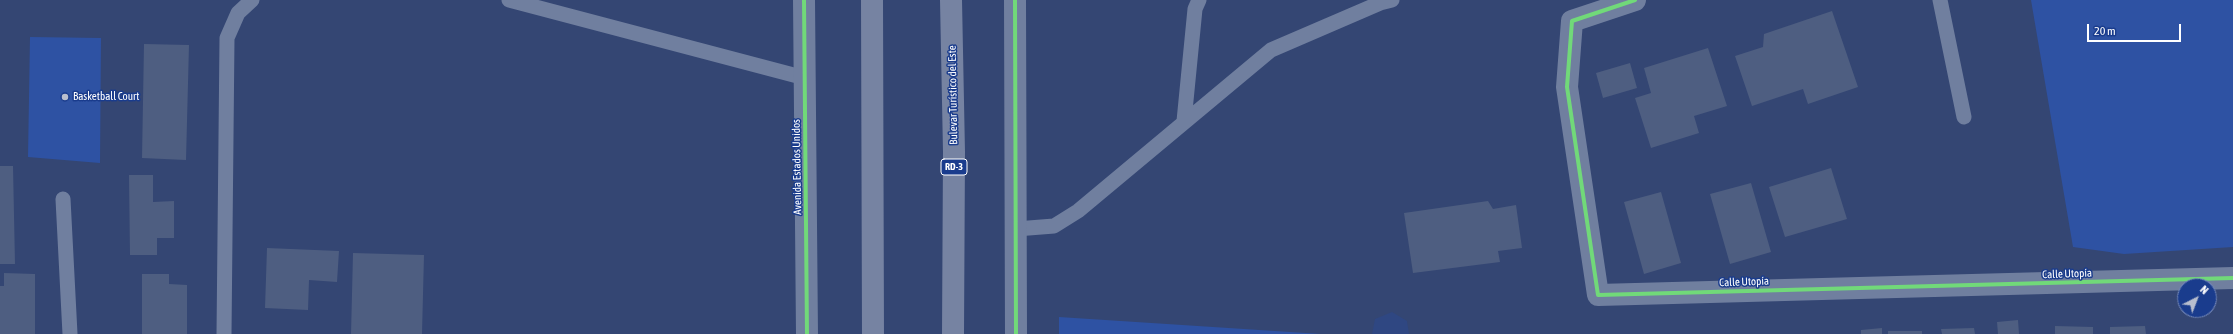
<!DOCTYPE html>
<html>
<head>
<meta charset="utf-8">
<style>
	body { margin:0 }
	#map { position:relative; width:2233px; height:334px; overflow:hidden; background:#344673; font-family:"Asap Condensed",sans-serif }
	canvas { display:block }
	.north { position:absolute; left:2177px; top:278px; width:40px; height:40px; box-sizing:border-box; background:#1a3c8d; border:1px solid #768abb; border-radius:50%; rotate:42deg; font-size:11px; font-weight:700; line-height:16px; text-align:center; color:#fff }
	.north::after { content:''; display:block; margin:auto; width:14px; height:18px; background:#b8bece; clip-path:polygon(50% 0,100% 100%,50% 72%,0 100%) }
	.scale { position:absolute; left:2087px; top:24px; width:94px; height:18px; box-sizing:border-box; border:2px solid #fff; border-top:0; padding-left:5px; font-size:12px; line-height:14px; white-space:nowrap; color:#fff; -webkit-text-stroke:3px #1a3c8d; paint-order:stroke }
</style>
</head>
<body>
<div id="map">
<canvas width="2233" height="334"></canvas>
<div class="north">N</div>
<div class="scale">20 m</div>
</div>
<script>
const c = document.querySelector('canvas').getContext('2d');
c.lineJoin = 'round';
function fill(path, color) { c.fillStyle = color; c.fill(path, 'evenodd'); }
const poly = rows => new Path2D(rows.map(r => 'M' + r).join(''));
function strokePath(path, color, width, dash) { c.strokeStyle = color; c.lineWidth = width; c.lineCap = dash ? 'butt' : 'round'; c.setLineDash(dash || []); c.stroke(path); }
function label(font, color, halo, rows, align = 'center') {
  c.font = font + ' "Asap Condensed",sans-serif'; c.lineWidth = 3; c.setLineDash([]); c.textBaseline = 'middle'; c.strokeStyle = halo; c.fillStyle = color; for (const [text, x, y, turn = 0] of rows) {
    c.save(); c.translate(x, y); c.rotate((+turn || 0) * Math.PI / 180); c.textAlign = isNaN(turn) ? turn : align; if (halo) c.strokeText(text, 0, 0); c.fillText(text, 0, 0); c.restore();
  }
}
const green = poly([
	[2031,0,2233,0,2233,247,2124,254,2073,247],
	[30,37,101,38,100,163,28,157],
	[1059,317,1321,334,1059,334]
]);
const water = poly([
	[1392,312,1407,321,1409,334,1372,334,1375,319]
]);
const building = poly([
	[1832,11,1858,87,1808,104,1803,89,1752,106,1735,56,1763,47,1764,34],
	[144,44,189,45,186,160,142,158],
	[1708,48,1727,106,1694,116,1699,133,1651,148,1635,98,1651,93,1644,68],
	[1630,63,1637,88,1603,98,1596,73],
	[0,166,13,166,15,264,0,264],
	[1831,168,1847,219,1785,237,1769,187],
	[129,175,153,175,153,202,174,201,174,238,157,238,157,255,130,255],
	[1751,183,1771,252,1730,264,1710,194],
	[1661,192,1681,263,1644,274,1624,202],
	[1488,201,1493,209,1516,205,1522,248,1498,251,1500,262,1413,273,1404,213],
	[267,248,339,251,337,282,309,280,308,310,265,308],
	[353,253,424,255,422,334,351,334],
	[4,273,35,274,35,334,0,334,0,286,4,286],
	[142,274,169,274,169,284,187,285,187,334,142,334],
	[2018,320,2019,334,1998,334,1997,322],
	[2055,326,2093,327,2093,334,2055,334],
	[2145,326,2146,334,2110,334,2110,327],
	[1882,328,1882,334,1861,334,1861,330],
	[1974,328,1975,334,1942,334,1941,329],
	[1888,331,1922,331,1922,334,1888,334]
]);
const service = poly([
	[509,0,805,78],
	[1940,0,1964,117],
	[1184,121,1195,9,1199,0],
	[63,199,70,334],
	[1016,229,1054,226,1078,211,1271,50,1380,3,1392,0],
	[224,334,227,38,238,13,252,0]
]);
const minor = poly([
	[1635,0,1572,21,1567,87,1598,295,2233,278]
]);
const tertiary = poly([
	[804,0,807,334],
	[1015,0,1016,334]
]);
const trunk = poly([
	[872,0,873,334],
	[951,0,954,152,953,334]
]);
const cycleway = poly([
	[804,0,807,334],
	[1015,0,1016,334],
	[1635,0,1572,21,1567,87,1598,295,2233,278]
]);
const markers = [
	[65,97,4,"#b8bece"]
];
const shields = [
	[954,167,26]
];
const shieldNames = [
	["RD-3",954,167]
];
const streetNames = [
	["Bulevar Turístico del Este",953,95,-91],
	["Avenida Estados Unidos",797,167,-91],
	["Calle Utopía",2067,274,-2],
	["Calle Utopía",1744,282,-2]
];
const poiNames = [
	["Basketball Court",73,97]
];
fill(green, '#2e52a3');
fill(water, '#2f4782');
fill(building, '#4e5e81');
strokePath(service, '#707f9f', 15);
strokePath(minor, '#707f9f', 22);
strokePath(tertiary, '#707f9f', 22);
strokePath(trunk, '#7683a2', 22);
strokePath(cycleway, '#71d979', 4);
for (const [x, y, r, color] of markers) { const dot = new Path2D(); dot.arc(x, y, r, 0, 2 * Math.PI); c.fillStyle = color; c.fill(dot); strokePath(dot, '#1a3c8d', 1.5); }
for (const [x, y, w] of shields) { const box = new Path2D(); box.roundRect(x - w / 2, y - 8, w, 16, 3); c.fillStyle = '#1a3c8d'; c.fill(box); strokePath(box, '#fff', 1); }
label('bold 10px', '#fff', null, shieldNames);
label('11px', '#fff', '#1a3c8d', streetNames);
label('11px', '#fff', '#1a3c8d', poiNames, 'left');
</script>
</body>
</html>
